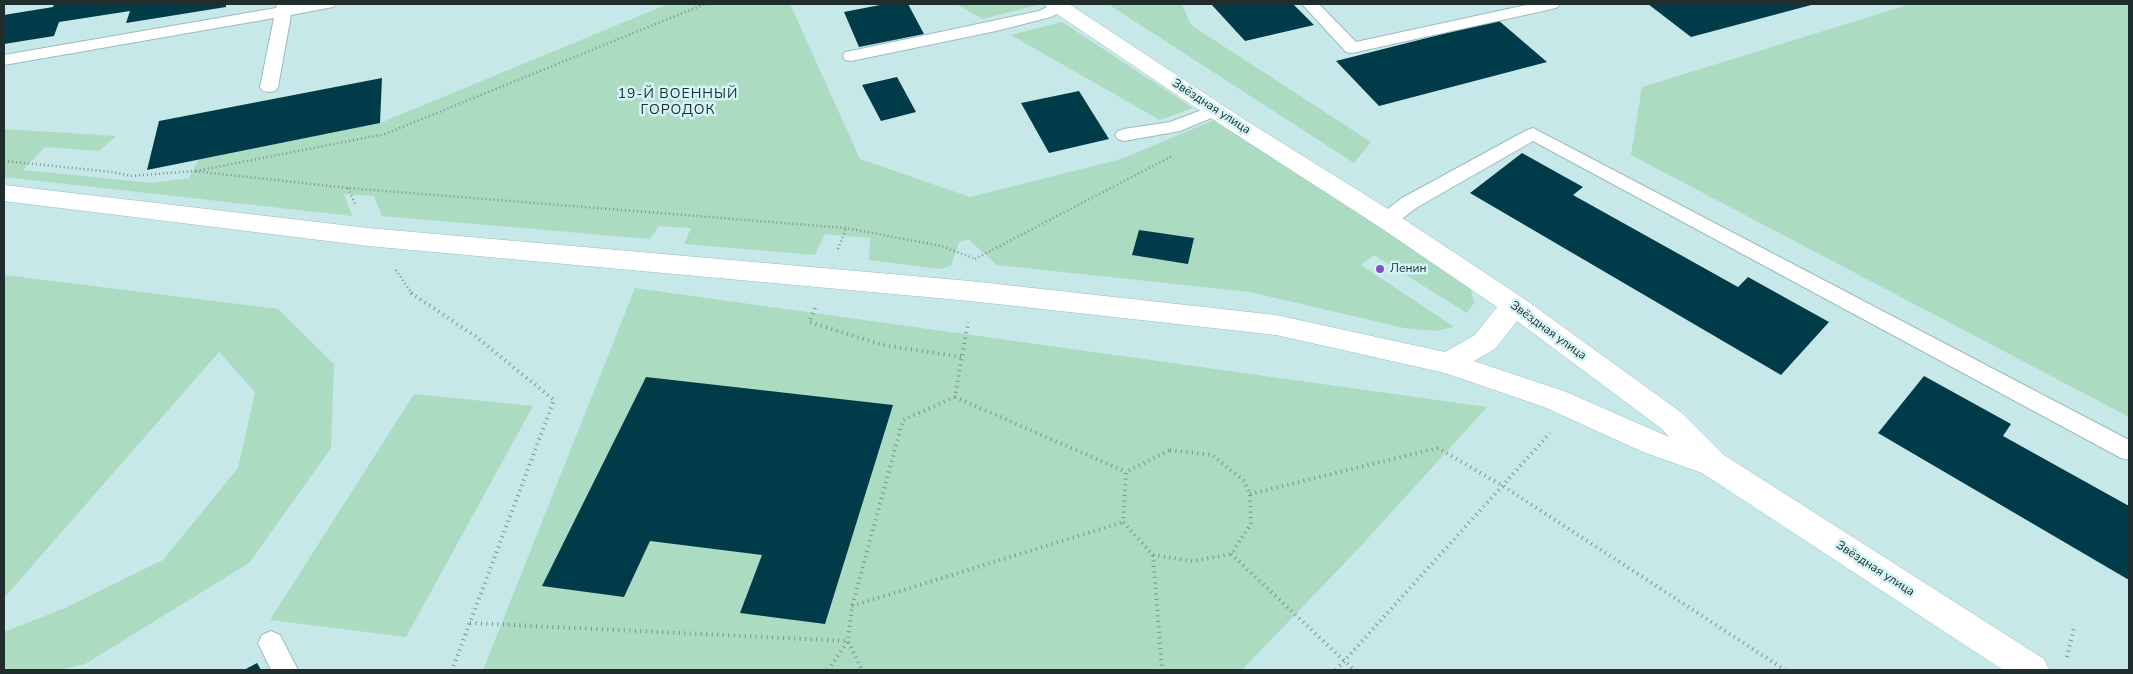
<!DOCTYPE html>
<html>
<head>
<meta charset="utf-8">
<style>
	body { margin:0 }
	#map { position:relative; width:2133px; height:674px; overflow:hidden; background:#c7e8e9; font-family:"Nunito Sans",sans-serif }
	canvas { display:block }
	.frame { position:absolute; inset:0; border:5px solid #202d2d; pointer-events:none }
</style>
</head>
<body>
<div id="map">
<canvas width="2133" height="674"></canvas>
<div class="frame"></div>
</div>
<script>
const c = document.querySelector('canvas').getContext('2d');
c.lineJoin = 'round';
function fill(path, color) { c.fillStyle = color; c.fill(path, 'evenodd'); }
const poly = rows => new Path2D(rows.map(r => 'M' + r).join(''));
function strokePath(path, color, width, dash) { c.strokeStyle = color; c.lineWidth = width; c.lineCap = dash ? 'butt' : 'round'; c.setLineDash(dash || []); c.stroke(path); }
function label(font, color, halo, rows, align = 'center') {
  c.font = font + ' "Nunito Sans",sans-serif'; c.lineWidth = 5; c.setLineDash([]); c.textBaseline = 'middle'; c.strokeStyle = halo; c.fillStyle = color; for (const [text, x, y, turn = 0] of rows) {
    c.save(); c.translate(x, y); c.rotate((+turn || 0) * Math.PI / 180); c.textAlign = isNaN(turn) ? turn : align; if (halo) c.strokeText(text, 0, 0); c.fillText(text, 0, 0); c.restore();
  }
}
const green = poly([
	[668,4,790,4,860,159,970,197,1121,159,1214,120,1470,286,1474,303,1467,313,1374,255,1361,265,1454,327,1435,331,1404,328,1250,292,997,265,968,239,959,242,951,266,940,269,869,260,870,238,825,234,815,255,684,244,691,228,659,226,650,239,382,216,374,196,344,194,352,216,4,177,4,129,116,136,99,151,45,147,23,170,152,183,189,178,198,160,380,123],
	[956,4,1035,4,1037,5,983,19],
	[1108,4,1182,4,1191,25,1371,142,1354,163],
	[1911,4,2129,4,2129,417,1631,155,1642,87],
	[1062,22,1193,108,1160,120,1011,35],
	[4,275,278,309,334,364,331,448,249,563,85,664,60,670,4,670,4,632,65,608,163,560,238,468,255,392,219,352,4,598],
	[635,288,1487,407,1359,548,1242,670,483,670],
	[414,394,533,406,406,637,270,620]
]);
const building = poly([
	[54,4,226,4,226,7,126,23,130,11,59,22,54,36,4,44,4,15,53,7],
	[885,4,908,4,924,34,859,47,844,12],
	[1211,4,1293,4,1314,25,1245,41],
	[1648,4,1815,4,1691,37],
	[1498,20,1547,62,1379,106,1336,61],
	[897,77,916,112,881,121,862,85],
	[382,78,380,123,147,170,159,121],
	[1079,91,1109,139,1049,153,1021,103],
	[1522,153,1583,187,1573,195,1738,287,1748,277,1829,322,1781,375,1470,193],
	[1139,230,1194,238,1188,264,1132,255],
	[1924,376,2011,424,2003,436,2129,506,2129,580,1878,433],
	[646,377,893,405,825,624,740,613,762,555,650,541,624,597,542,586],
	[257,663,261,670,244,670]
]);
const pathFar1 = poly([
	[4,161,113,172,131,176,193,171,348,188,846,228,941,246,973,258],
	[196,171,385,134,705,4],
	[348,188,355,204],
	[838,249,846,228],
	[975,259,1172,156],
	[396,270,412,294]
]);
const path = poly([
	[411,293,475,336,554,400,452,670],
	[815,308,809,322,883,345,962,357],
	[955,397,1126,472],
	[1170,450,1212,455,1244,481,1250,494,1251,524,1231,554,1193,561,1153,555,1123,522,1126,472,1170,450],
	[1250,494,1438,448,1503,486,1785,670],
	[1231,554,1354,670],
	[1153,555,1162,670],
	[852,606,1123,522],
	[470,623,848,641,862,670],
	[2067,657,2074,627],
	[828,670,848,641,852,606,903,420,955,397,968,322],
	[1336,670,1550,433]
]);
const service = poly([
	[277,4,335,4,333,7,291,15,278,87,275,91,269,92,263,91,260,87,274,18,4,65,4,55,276,8,277,4],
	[1053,4,1065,4,1067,7,1065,10,1051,17,996,31,851,61,845,60,843,56,845,52,851,51,1039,11,1053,4],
	[1302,4,1319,4,1356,42,1531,4,1560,4,1558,7,1552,9,1352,53,1346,52,1302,4],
	[1215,105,1221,106,1224,110,1221,114,1180,131,1124,141,1118,139,1115,135,1118,131,1124,129,1170,122,1215,105],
	[1533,128,2129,440,2129,460,2121,458,1533,141,1416,208,1394,225,1387,227,1380,225,1377,220,1380,215,1402,198,1527,130,1533,128],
	[271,631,280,635,298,670,271,670,258,643,262,635,271,631]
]);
const minor = poly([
	[1045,4,1069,4,1242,118,1396,214,1523,298,1682,413,1724,455,2044,659,2049,670,2003,670,1702,473,1643,452,1544,407,1445,373,1276,335,970,301,368,246,4,201,4,185,368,228,970,281,1276,315,1445,352,1475,335,1497,307,1378,226,1226,128,1048,8,1045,4],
	[1517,321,1662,429,1669,437,1564,391,1474,361,1495,349,1517,321]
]);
const markers = [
	[1380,269,5,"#8151c9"]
];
const streetNames = [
	["Звёздная улица",1211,107,33],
	["Звёздная улица",1548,331,36],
	["Звёздная улица",1875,569,33]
];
const poiNames = [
	["Ленин",1390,269]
];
const neighbourhoodNames = [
	["19-Й ВОЕННЫЙ",678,95],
	["ГОРОДОК",678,111]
];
fill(green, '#abdbc0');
fill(building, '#003b49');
strokePath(service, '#9cbbbd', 2);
strokePath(minor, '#9cbbbd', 1);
strokePath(pathFar1, '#7c9394', 2.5, [1, 3]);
strokePath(path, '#7c9394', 4, [1, 4.5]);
fill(service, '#fff');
fill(minor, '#fff');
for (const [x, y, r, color] of markers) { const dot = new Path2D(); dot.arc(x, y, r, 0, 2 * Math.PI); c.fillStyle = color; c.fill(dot); strokePath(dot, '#d4f5f7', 2); }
label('12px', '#202d2d', '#d4f5f7', streetNames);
label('12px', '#202d2d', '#d4f5f7', poiNames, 'left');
c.letterSpacing = '1px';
label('14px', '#202d2d', '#d4f5f7', neighbourhoodNames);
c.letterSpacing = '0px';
</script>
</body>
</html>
